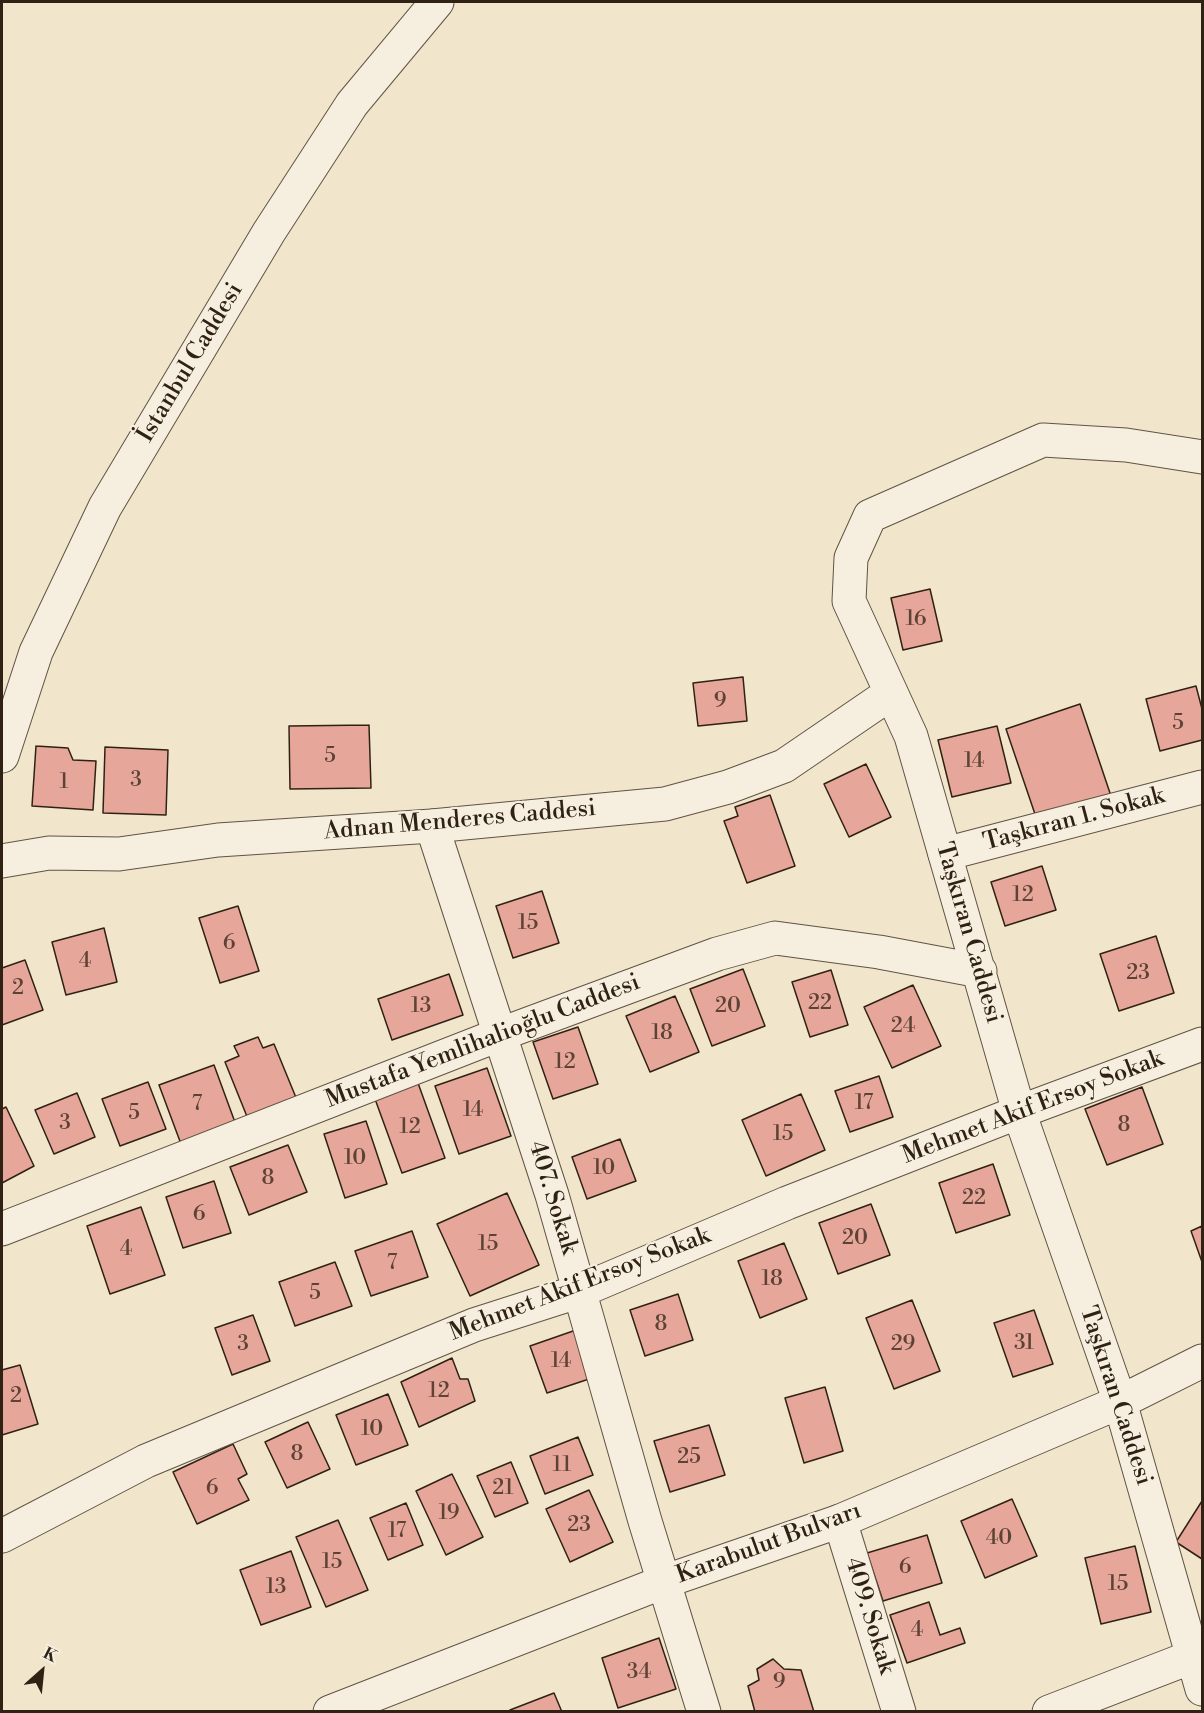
<!DOCTYPE html>
<html>
<head>
<meta charset="utf-8">
<style>
	body { margin:0 }
	#map { position:relative; width:1204px; height:1713px; overflow:hidden; background:#f1e5cc; font-family:"Libre Bodoni",serif }
	canvas { display:block }
	.frame { position:absolute; inset:0; border:3px solid #2f2215; pointer-events:none }
	.north { position:absolute; left:12px; top:1641px; width:60px; height:60px; -webkit-text-stroke:4px #f6eede; paint-order:stroke; rotate:27deg; font-size:16px; font-weight:700; line-height:24px; text-align:center; color:#2f2215 }
	.north::after { content:''; display:block; margin:auto; width:21px; height:27px; background:#2f2215; clip-path:polygon(50% 0,100% 100%,50% 72%,0 100%) }
</style>
</head>
<body>
<div id="map">
<canvas width="1204" height="1713"></canvas>
<div class="frame"></div>
<div class="north">K</div>
</div>
<script>
const c = document.querySelector('canvas').getContext('2d');
c.lineJoin = 'round';
function fill(path, color) { c.fillStyle = color; c.fill(path, 'evenodd'); }
const poly = rows => new Path2D(rows.map(r => 'M' + r).join(''));
function strokePath(path, color, width, dash) { c.strokeStyle = color; c.lineWidth = width; c.lineCap = dash ? 'butt' : 'round'; c.setLineDash(dash || []); c.stroke(path); }
function label(font, color, halo, rows, align = 'center') {
  c.font = font + ' "Libre Bodoni",serif'; c.lineWidth = 4.5; c.setLineDash([]); c.textBaseline = 'middle'; c.strokeStyle = halo; c.fillStyle = color; for (const [text, x, y, turn = 0] of rows) {
    c.save(); c.translate(x, y); c.rotate((+turn || 0) * Math.PI / 180); c.textAlign = isNaN(turn) ? turn : align; if (halo) c.strokeText(text, 0, 0); c.fillText(text, 0, 0); c.restore();
  }
}
const building = poly([
	[930,589,942,641,903,650,891,598,930,589],
	[743,677,747,721,698,726,693,683,743,677],
	[1196,686,1202,709,1202,740,1160,751,1146,699,1196,686],
	[1080,704,1111,796,1037,820,1006,729,1080,704],
	[369,725,371,788,290,789,289,726,369,725],
	[997,726,1011,783,952,797,938,740,997,726],
	[36,746,68,748,73,760,96,761,93,810,32,806,36,746],
	[105,747,168,750,166,815,103,813,105,747],
	[866,764,891,817,849,837,824,784,866,764],
	[770,795,795,866,747,883,724,821,738,816,735,807,770,795],
	[1042,866,1056,910,1005,926,991,882,1042,866],
	[542,891,559,943,513,958,496,906,542,891],
	[238,906,259,971,220,983,199,918,238,906],
	[104,928,117,982,66,995,52,942,104,928],
	[1156,936,1174,993,1119,1011,1100,954,1156,936],
	[25,960,43,1010,2,1025,2,968,25,960],
	[743,969,765,1026,712,1046,690,989,743,969],
	[831,970,848,1025,810,1037,792,982,831,970],
	[449,974,463,1015,392,1040,378,999,449,974],
	[913,985,941,1046,892,1068,864,1007,913,985],
	[675,996,699,1052,650,1072,626,1016,675,996],
	[578,1027,598,1084,553,1099,533,1042,578,1027],
	[258,1037,263,1048,274,1044,297,1100,248,1119,225,1062,239,1056,234,1046,258,1037],
	[214,1065,236,1125,181,1144,159,1085,214,1065],
	[487,1068,511,1136,459,1154,435,1086,487,1068],
	[879,1076,893,1117,850,1132,835,1091,879,1076],
	[148,1082,166,1129,120,1146,102,1099,148,1082],
	[418,1083,445,1158,402,1173,375,1099,418,1083],
	[1142,1087,1163,1144,1107,1165,1085,1109,1142,1087],
	[77,1093,95,1137,54,1154,35,1110,77,1093],
	[801,1094,825,1150,766,1176,742,1120,801,1094],
	[6,1107,34,1166,2,1183,2,1109,6,1107],
	[366,1121,387,1184,345,1198,324,1134,366,1121],
	[620,1139,636,1181,587,1199,572,1157,620,1139],
	[288,1145,307,1192,249,1215,230,1167,288,1145],
	[993,1164,1010,1215,956,1233,939,1183,993,1164],
	[214,1181,231,1233,183,1248,166,1197,214,1181],
	[507,1193,539,1265,470,1296,437,1224,507,1193],
	[871,1204,890,1255,838,1274,819,1223,871,1204],
	[141,1207,165,1275,110,1294,87,1226,141,1207],
	[1202,1226,1202,1262,1191,1231,1202,1226],
	[412,1231,428,1277,371,1296,355,1251,412,1231],
	[784,1243,807,1299,760,1318,738,1261,784,1243],
	[335,1262,352,1306,295,1326,279,1282,335,1262],
	[678,1294,693,1340,645,1356,630,1310,678,1294],
	[912,1300,940,1371,894,1389,866,1318,912,1300],
	[1034,1310,1053,1364,1013,1377,994,1323,1034,1310],
	[253,1315,270,1361,232,1375,215,1328,253,1315],
	[576,1330,592,1378,547,1393,530,1346,576,1330],
	[452,1358,460,1379,468,1379,475,1401,419,1427,401,1382,452,1358],
	[20,1365,38,1424,2,1435,2,1370,20,1365],
	[825,1387,843,1451,804,1463,785,1398,825,1387],
	[388,1394,408,1445,356,1465,336,1415,388,1394],
	[308,1422,330,1469,287,1488,265,1442,308,1422],
	[709,1425,725,1475,670,1492,654,1441,709,1425],
	[578,1437,593,1475,545,1494,530,1456,578,1437],
	[233,1444,247,1474,238,1479,249,1500,197,1524,173,1472,233,1444],
	[511,1462,528,1503,495,1517,477,1476,511,1462],
	[452,1474,483,1537,446,1555,416,1491,452,1474],
	[589,1490,613,1542,570,1562,546,1509,589,1490],
	[1012,1499,1037,1556,985,1578,961,1521,1012,1499],
	[1202,1501,1202,1559,1176,1542,1202,1501],
	[406,1503,423,1545,388,1560,370,1518,406,1503],
	[338,1520,368,1590,326,1607,296,1537,338,1520],
	[927,1535,942,1583,883,1601,867,1553,927,1535],
	[1135,1546,1151,1612,1101,1624,1085,1558,1135,1546],
	[291,1551,311,1607,261,1625,240,1570,291,1551],
	[929,1602,940,1635,960,1628,965,1643,907,1663,890,1615,929,1602],
	[659,1638,676,1689,618,1708,602,1658,659,1638],
	[773,1659,784,1669,801,1670,814,1712,755,1712,748,1686,759,1680,757,1669,773,1659],
	[554,1693,562,1712,510,1712,510,1710,554,1693]
]);
const minor = poly([
	[432,826,552,1195,645,1521,704,1712],
	[945,854,1202,787],
	[840,1521,899,1712],
	[2,1536,146,1461,474,1325,580,1291,787,1203,1019,1112,1202,1044]
]);
const tertiary = poly([
	[1202,457,1126,445,1043,440,870,516,851,558,849,601,911,736,1019,1112,1120,1402,1202,1689],
	[2,756,36,652,105,507,269,232,352,104,437,2],
	[2,861,49,853,119,854,218,840,432,826,665,804,728,787,784,766,891,693],
	[2,1229,501,1034,717,954,775,938,879,952,980,971],
	[330,1712,666,1581,840,1521,1120,1402,1202,1361],
	[1049,1712,1202,1653]
]);
const numberNames = [
	["16",916,620],
	["9",720,702],
	["5",1178,724],
	["5",330,757],
	["14",974,762],
	["3",136,781],
	["1",64,783],
	["12",1023,896],
	["15",528,924],
	["6",229,944],
	["4",85,962],
	["23",1138,974],
	["2",18,989],
	["22",820,1004],
	["13",421,1007],
	["20",728,1007],
	["24",903,1027],
	["18",662,1034],
	["12",565,1063],
	["17",864,1104],
	["7",197,1105],
	["14",473,1111],
	["5",134,1114],
	["3",65,1124],
	["8",1124,1126],
	["12",410,1128],
	["15",783,1135],
	["10",355,1159],
	["10",604,1169],
	["8",268,1179],
	["22",974,1199],
	["6",199,1215],
	["20",855,1239],
	["15",488,1245],
	["4",126,1250],
	["7",392,1264],
	["18",772,1280],
	["5",315,1294],
	["8",661,1325],
	["31",1024,1344],
	["3",243,1345],
	["29",903,1345],
	["14",561,1362],
	["12",439,1392],
	["2",16,1397],
	["10",372,1430],
	["8",297,1455],
	["25",689,1458],
	["11",562,1466],
	["6",212,1489],
	["21",503,1489],
	["19",449,1514],
	["23",579,1526],
	["17",397,1532],
	["40",999,1539],
	["15",332,1563],
	["6",905,1568],
	["15",1118,1585],
	["13",276,1588],
	["4",917,1631],
	["34",639,1673],
	["9",779,1683]
];
const streetNames = [
	["İstanbul Caddesi",191,363,-59],
	["Taşkıran 1. Sokak",1074,820,-15],
	["Adnan Menderes Caddesi",460,821,-5],
	["Taşkıran Caddesi",968,933,74],
	["Mustafa Yemlihalioğlu Caddesi",483,1042,-21],
	["Mehmet Akif Ersoy Sokak",1033,1108,-21],
	["407. Sokak",552,1198,73],
	["Mehmet Akif Ersoy Sokak",580,1285,-21],
	["Taşkıran Caddesi",1115,1396,72],
	["Karabulut Bulvarı",769,1544,-20],
	["409. Sokak",869,1616,73]
];
fill(building, '#e7a69a');
strokePath(building, '#2f2215', 1.5);
strokePath(minor, '#605343', 35);
strokePath(tertiary, '#605343', 35);
strokePath(minor, '#f6eede', 33);
strokePath(tertiary, '#f6eede', 33);
label('21px', '#5d4336', null, numberNames);
label('24px', '#2f2215', '#f6eede', streetNames);
</script>
</body>
</html>
